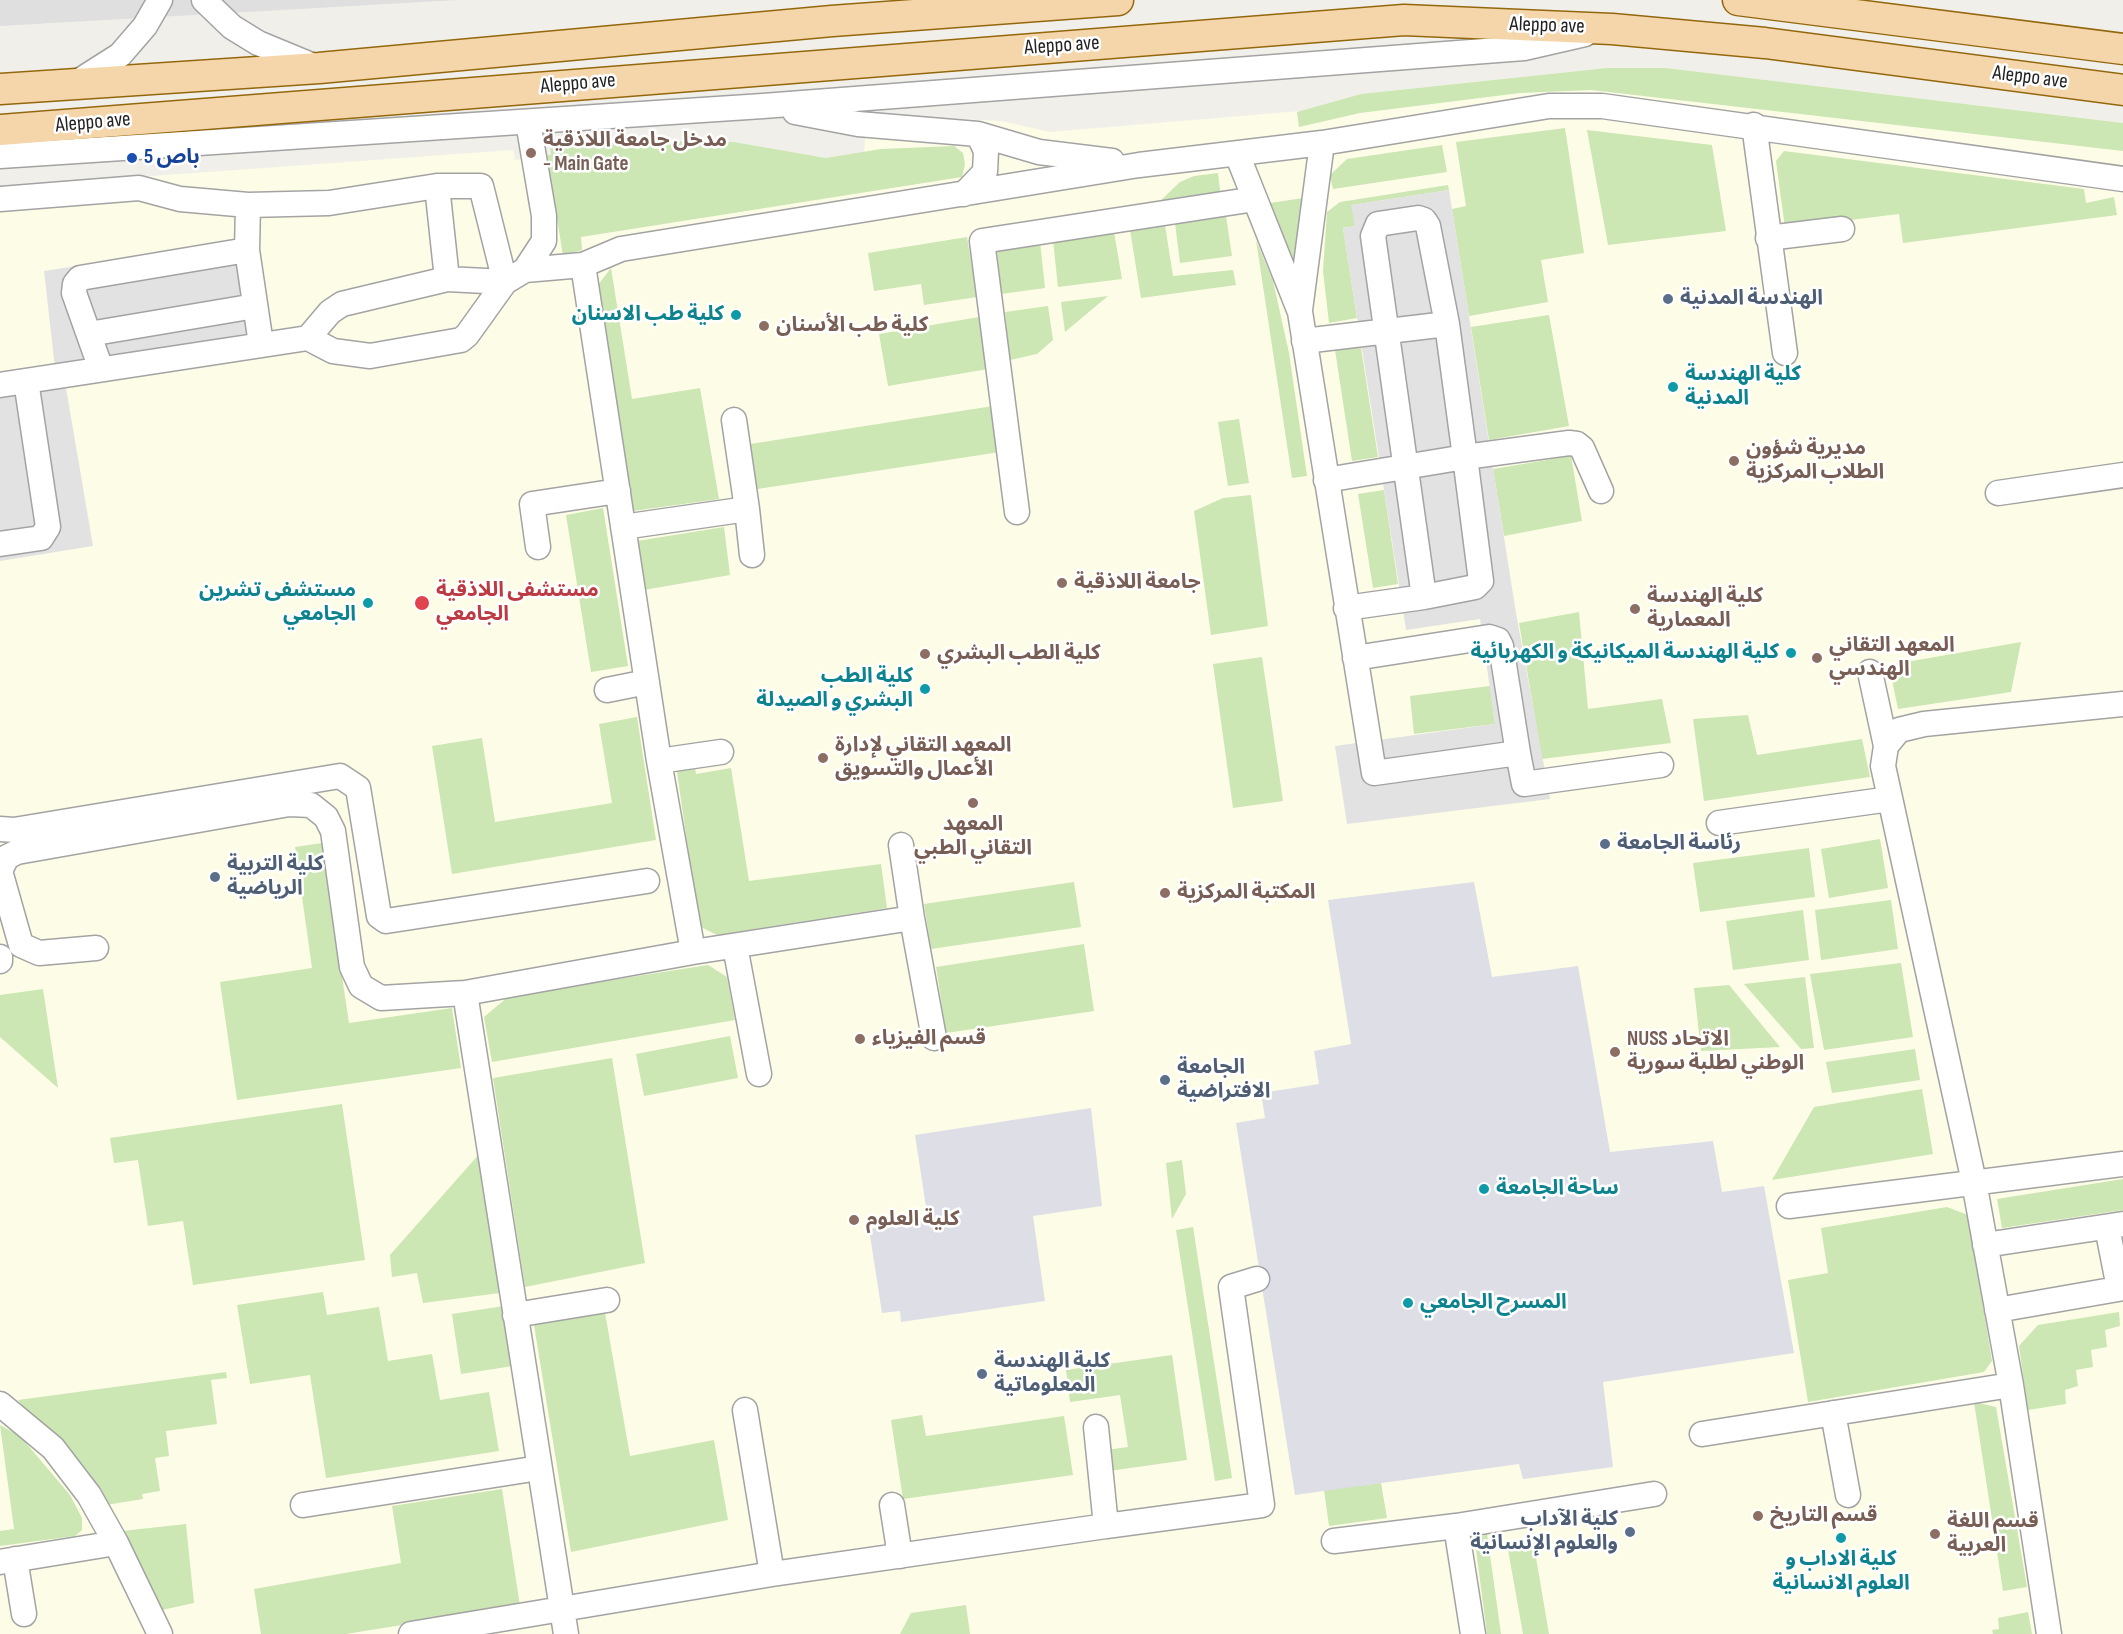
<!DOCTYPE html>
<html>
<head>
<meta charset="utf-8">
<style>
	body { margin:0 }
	canvas { display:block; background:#f1efe9 }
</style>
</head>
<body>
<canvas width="2123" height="1634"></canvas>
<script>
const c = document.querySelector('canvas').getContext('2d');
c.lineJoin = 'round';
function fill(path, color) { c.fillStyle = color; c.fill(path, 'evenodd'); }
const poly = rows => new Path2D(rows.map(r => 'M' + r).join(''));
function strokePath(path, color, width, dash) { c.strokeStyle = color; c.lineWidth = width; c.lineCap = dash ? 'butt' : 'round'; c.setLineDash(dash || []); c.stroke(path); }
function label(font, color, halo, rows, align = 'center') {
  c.font = font + ' "Sofia Sans Condensed","Noto Sans Arabic",sans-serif'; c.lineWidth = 5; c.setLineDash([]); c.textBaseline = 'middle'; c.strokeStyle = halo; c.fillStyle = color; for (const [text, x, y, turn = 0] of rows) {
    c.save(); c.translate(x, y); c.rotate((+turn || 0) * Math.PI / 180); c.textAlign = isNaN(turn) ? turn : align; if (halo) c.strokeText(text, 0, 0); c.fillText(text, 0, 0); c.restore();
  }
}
const residential = poly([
	[0,0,458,0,0,26]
]);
const education = poly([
	[1607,68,1666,68,2123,123,2123,1634,0,1634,0,187,513,150,515,160,551,155,550,145,668,141,734,142,826,158,864,154,867,114,1001,121,1050,132,1301,111,1361,94]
]);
const grass = poly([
	[1607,68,1666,68,2123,123,2123,151,1591,90,1520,93,1360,113,1299,127,1297,112,1361,94],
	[1565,128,1584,253,1541,260,1548,302,1469,316,1452,209,1466,206,1456,142],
	[1587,130,1712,145,1726,231,1608,245],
	[668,141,734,142,826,158,881,149,954,146,963,153,965,164,962,177,581,237,582,250,563,256,547,155,551,155,550,145],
	[1442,145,1447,172,1333,189,1330,175,1347,159],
	[1784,151,2084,189,2086,203,2114,197,2117,215,1903,243,1899,214,1785,228,1776,161],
	[1218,173,1221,199,1152,209,1180,182,1194,176],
	[1448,185,1449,190,1352,205,1355,226,1343,228,1357,318,1329,323,1323,271,1327,212,1340,202],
	[1303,198,1295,280,1270,203],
	[1226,216,1232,256,1180,263,1175,223],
	[1165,225,1173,276,1233,270,1236,285,1141,298,1130,230],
	[1114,232,1122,279,1058,287,1053,240],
	[967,237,977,297,924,305,921,284,874,291,868,253],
	[1256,240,1273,281,1289,353,1307,476,1292,478],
	[1040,242,1045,288,1001,294,997,248],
	[611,268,632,399,700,388,719,499,633,511,598,285],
	[1108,296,1065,332,1061,302],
	[1048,306,1053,340,1037,354,1010,360,1005,312],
	[1549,315,1569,426,1489,440,1471,327],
	[979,317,988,369,888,386,879,334],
	[1361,348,1378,457,1352,461,1335,350],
	[993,406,1000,452,751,490,744,445],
	[1239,419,1249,483,1228,486,1218,422],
	[1571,456,1582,521,1504,536,1493,469],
	[1384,490,1398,584,1373,588,1358,494],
	[1251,495,1268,626,1211,635,1194,511,1223,498],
	[603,508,628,666,591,672,566,515],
	[724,527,730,575,644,590,637,541],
	[1579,612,1588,709,1662,699,1671,743,1542,759,1519,623],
	[2021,642,2011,692,1898,709,1889,665],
	[1262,657,1283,801,1233,808,1213,664],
	[1490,686,1495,724,1414,734,1410,696],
	[1748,715,1757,755,1862,739,1870,777,1704,801,1693,719],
	[637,717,656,840,452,874,432,746,482,738,495,822,612,803,599,724],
	[694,763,696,774,731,768,749,881,881,864,887,908,717,935,699,926,676,765],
	[1880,839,1888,888,1829,898,1821,849],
	[322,843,349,1023,452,1008,461,1068,237,1100,220,982,312,968,295,847],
	[1809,848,1815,897,1700,912,1693,863],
	[1074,882,1081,927,931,949,924,904],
	[1891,900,1898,949,1821,960,1815,910],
	[1803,910,1809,960,1733,970,1726,921],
	[1084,944,1094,1011,946,1033,936,967],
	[1901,963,1913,1037,1824,1050,1810,974],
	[708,965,727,977,735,1020,492,1062,484,1017,509,996],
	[1805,977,1814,1048,1801,1049,1744,984],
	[1729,985,1780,1047,1701,1051,1694,988],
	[43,989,58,1088,0,1037,0,995],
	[730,1036,738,1078,644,1096,636,1054],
	[1915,1049,1920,1080,1832,1093,1826,1062],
	[612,1058,645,1263,525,1287,493,1078],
	[1922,1089,1933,1154,1772,1180,1814,1107],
	[342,1104,365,1260,193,1285,183,1221,148,1226,138,1160,114,1163,110,1138],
	[481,1152,500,1293,423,1303,417,1273,392,1277,390,1255],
	[1182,1160,1186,1194,1172,1219,1166,1163],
	[2123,1179,2123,1210,2002,1228,1997,1199],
	[1947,1207,1968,1215,1992,1361,1984,1372,1808,1402,1788,1280,1828,1273,1821,1228],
	[1193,1227,1232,1478,1215,1481,1176,1230],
	[323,1292,327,1315,379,1307,388,1361,432,1354,440,1400,489,1392,499,1451,326,1478,310,1375,250,1384,237,1305],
	[504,1306,513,1366,461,1374,452,1314],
	[604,1307,630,1456,714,1440,728,1520,571,1552,533,1319],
	[2119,1312,2120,1326,2105,1330,2107,1347,2091,1350,2093,1367,2076,1370,2078,1386,2065,1390,2066,1404,2028,1410,2019,1346,2038,1325],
	[1172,1355,1187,1460,1109,1471,1106,1450,1128,1447,1120,1395,1070,1402,1066,1370],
	[226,1372,227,1378,211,1380,217,1424,166,1431,169,1456,155,1458,160,1491,142,1494,143,1499,106,1505,18,1400],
	[1974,1402,1996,1407,2027,1587,2003,1591],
	[922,1415,926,1436,1064,1416,1073,1475,903,1499,891,1420],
	[0,1425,20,1436,70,1495,82,1518,82,1530,75,1536,0,1546,0,1531,14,1529],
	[1381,1483,1387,1518,1329,1526,1324,1490],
	[502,1489,520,1606,346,1634,261,1634,254,1589,401,1563,392,1506],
	[186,1524,194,1603,162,1610,122,1531],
	[1487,1533,1501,1634,1487,1634,1475,1542],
	[1533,1540,1549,1634,1523,1634,1507,1544],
	[966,1605,970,1634,900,1634,911,1613],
	[2028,1612,2032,1634,1993,1634,1992,1630,1999,1629,1998,1618]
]);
const parking = poly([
	[1449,190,1516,613,1550,799,1347,824,1335,746,1495,724,1480,619,1406,630,1343,228,1355,226,1351,205],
	[249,239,266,348,55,368,44,271],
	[66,388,93,546,0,561,0,398]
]);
const plaza = poly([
	[1474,882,1492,977,1578,966,1610,1152,1713,1141,1722,1192,1764,1186,1794,1353,1603,1382,1613,1467,1523,1479,1519,1464,1295,1495,1236,1123,1265,1118,1261,1093,1319,1084,1314,1051,1351,1044,1328,900],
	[1091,1108,1102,1206,1033,1216,1045,1301,901,1322,900,1311,882,1313,869,1229,928,1220,915,1135]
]);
const minor = poly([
	[204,0,232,27,258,43,316,67],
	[76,83,120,55,145,26,160,0],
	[795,112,858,124,978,134,1039,152,1112,161],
	[1754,125,1785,353],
	[1237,154,1300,312,1374,773,1518,753,1524,784,1661,765],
	[0,156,763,106,1524,48,1585,34],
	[964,194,985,172,986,151,978,134],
	[0,199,139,188,180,199,248,205],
	[1768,238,1842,229],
	[525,270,544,241,544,216,528,122],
	[1300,310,1322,143],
	[89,334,255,306],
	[308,338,333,351,370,356,461,340,467,335,505,282,481,186,437,186],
	[1304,341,1447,324,1465,457,1569,443,1577,444,1582,448,1601,491],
	[261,344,247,250,248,205,329,203,437,186,447,279],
	[101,369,74,293,75,284,80,278,247,250],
	[0,385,308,338,330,312,342,304,447,279,505,282,525,270,583,265,621,249,1139,165,1322,143,1549,106,1602,106,2123,179],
	[734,420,747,509],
	[1326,480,1465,457,1481,581,1475,587,1424,597,1346,608],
	[1998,493,2123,475],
	[1017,512,982,241,1255,199],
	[623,527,747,509,752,555],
	[0,544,41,538,48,527,26,381],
	[538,547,532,504,618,491],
	[1424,597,1373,236,1378,224,1418,218,1424,220,1428,226,1447,324],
	[1355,658,1489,637,1498,640,1501,646,1518,753],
	[1870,672,1886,746],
	[607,690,647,682],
	[659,761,721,752],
	[1719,823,1890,799],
	[0,829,14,830,340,776,358,788,379,916,386,921,647,881],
	[912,918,934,1038],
	[735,946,759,1074],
	[96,948,39,953,21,945,0,871,7,857,17,852,289,804,311,805,326,817,333,831,352,967,361,986,381,998,465,993,693,952,659,761,583,265],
	[693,952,912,918,901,845],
	[0,957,0,961],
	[465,993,566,1634],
	[1789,1206,2123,1164],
	[2107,1227,2119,1288],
	[1985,1245,2123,1224],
	[1997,1310,2123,1288],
	[515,1315,607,1300],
	[0,1404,53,1448,89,1495,116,1543,160,1634],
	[745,1410,772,1574],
	[1833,1413,1848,1495],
	[1702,1434,2011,1385],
	[303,1505,539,1468],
	[892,1505,900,1556],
	[1106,1526,1262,1505,1231,1287,1257,1279],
	[1334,1541,1456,1526],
	[15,1559,24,1614],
	[0,1562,116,1543],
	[411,1634,772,1574,1106,1526,1096,1427],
	[1473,1634,1456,1526,1654,1494],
	[2049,1634,2011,1385,1974,1182,1883,766,1886,746,1899,730,1924,724,2123,704]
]);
const major = poly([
	[1738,0,2123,49],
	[0,89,319,68,832,21,1118,0],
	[0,130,1404,20,1612,29,1765,43,2123,90]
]);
const markers = [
	[531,153,6,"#8d6e63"],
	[132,158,6,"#1a4fb4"],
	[1668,299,6,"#5c6f8a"],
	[736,315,6,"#0f9aa8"],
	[764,326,6,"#8d6e63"],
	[1673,387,6,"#0f9aa8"],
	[1734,461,6,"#8d6e63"],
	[1062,583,6,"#8d6e63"],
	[368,603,6,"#0f9aa8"],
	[422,603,8,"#e0444e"],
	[1635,609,6,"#8d6e63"],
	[1791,653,6,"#0f9aa8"],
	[925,654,6,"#8d6e63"],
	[1817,658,6,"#8d6e63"],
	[925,689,6,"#0f9aa8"],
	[823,758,6,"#8d6e63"],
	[973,803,6,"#8d6e63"],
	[1605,844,6,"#5c6f8a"],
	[215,877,6,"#5c6f8a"],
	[1165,893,6,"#8d6e63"],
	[860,1039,6,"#8d6e63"],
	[1615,1052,6,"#8d6e63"],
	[1165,1080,6,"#5c6f8a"],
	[1484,1189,6,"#0f9aa8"],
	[854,1220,6,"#8d6e63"],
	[1408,1303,6,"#0f9aa8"],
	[982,1374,6,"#5c6f8a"],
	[1758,1516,6,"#8d6e63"],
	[1630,1532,6,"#5c6f8a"],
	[1935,1534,6,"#8d6e63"],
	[1841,1538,6,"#0f9aa8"]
];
const streetNames = [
	["Aleppo ave",1547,26,2],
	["Aleppo ave",1062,46,-4],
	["Aleppo ave",2030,78,7],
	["Aleppo ave",578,84,-5],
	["Aleppo ave",93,123,-5]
];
const educationNames = [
	["مدخل جامعة اللاذقية",543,141],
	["- Main Gate",543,165],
	["كلية طب الأسنان",776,326],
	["مديرية شؤون",1746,449],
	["الطلاب المركزية",1746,473],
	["جامعة اللاذقية",1074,583],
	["كلية الهندسة",1647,597],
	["المعمارية",1647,621],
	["المعهد التقاني",1829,646],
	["الهندسي",1829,670],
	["كلية الطب البشري",937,654],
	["المعهد التقاني لإدارة",835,746],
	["الأعمال والتسويق",835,770],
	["المعهد",973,825,"center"],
	["التقاني الطبي",973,849,"center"],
	["المكتبة المركزية",1177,893],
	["قسم الفيزياء",872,1039],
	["NUSS الاتحاد",1627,1040],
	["الوطني لطلبة سورية",1627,1064],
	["كلية العلوم",866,1220],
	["قسم التاريخ",1770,1516],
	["قسم اللغة",1947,1522],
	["العربية",1947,1546]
];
const transitNames = [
	["باص 5",144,158]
];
const serviceNames = [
	["الهندسة المدنية",1680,299],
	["رئاسة الجامعة",1617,844],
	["كلية التربية",227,865],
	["الرياضية",227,889],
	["الجامعة",1177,1068],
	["الافتراضية",1177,1092],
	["كلية الهندسة",994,1362],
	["المعلوماتية",994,1386],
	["كلية الآداب",1618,1520,"right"],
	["والعلوم الإنسانية",1618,1544,"right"]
];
const cultureNames = [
	["كلية طب الاسنان",724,315],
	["كلية الهندسة",1685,375,"left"],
	["المدنية",1685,399,"left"],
	["مستشفى تشرين",356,591],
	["الجامعي",356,615],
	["كلية الهندسة الميكانيكة و الكهربائية",1779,653],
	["كلية الطب",913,677],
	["البشري و الصيدلة",913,701],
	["ساحة الجامعة",1496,1189,"left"],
	["المسرح الجامعي",1420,1303,"left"],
	["كلية الاداب و",1841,1560,"center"],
	["العلوم الانسانية",1841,1584,"center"]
];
const healthNames = [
	["مستشفى اللاذقية",436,591],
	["الجامعي",436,615]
];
fill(residential, '#e0dfdf');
fill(education, '#fdfde7');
fill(grass, '#cce6b4');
fill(parking, '#e2e2e2');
fill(plaza, '#dedee7');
strokePath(minor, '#a3a3a3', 27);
strokePath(major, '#93680d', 33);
strokePath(minor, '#fff', 24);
strokePath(major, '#f5d6ab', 30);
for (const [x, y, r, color] of markers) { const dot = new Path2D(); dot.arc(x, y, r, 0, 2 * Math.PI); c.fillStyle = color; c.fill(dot); strokePath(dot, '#fff', 2); }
label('21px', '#222', '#fff', streetNames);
label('bold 21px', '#785e54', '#fff', educationNames, 'left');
label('bold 21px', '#164399', '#fff', transitNames, 'left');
label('bold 21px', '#4e5e75', '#fff', serviceNames, 'left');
label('bold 21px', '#0d838f', '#fff', cultureNames, 'right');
label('bold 21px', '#be3a42', '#fff', healthNames, 'left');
</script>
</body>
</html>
